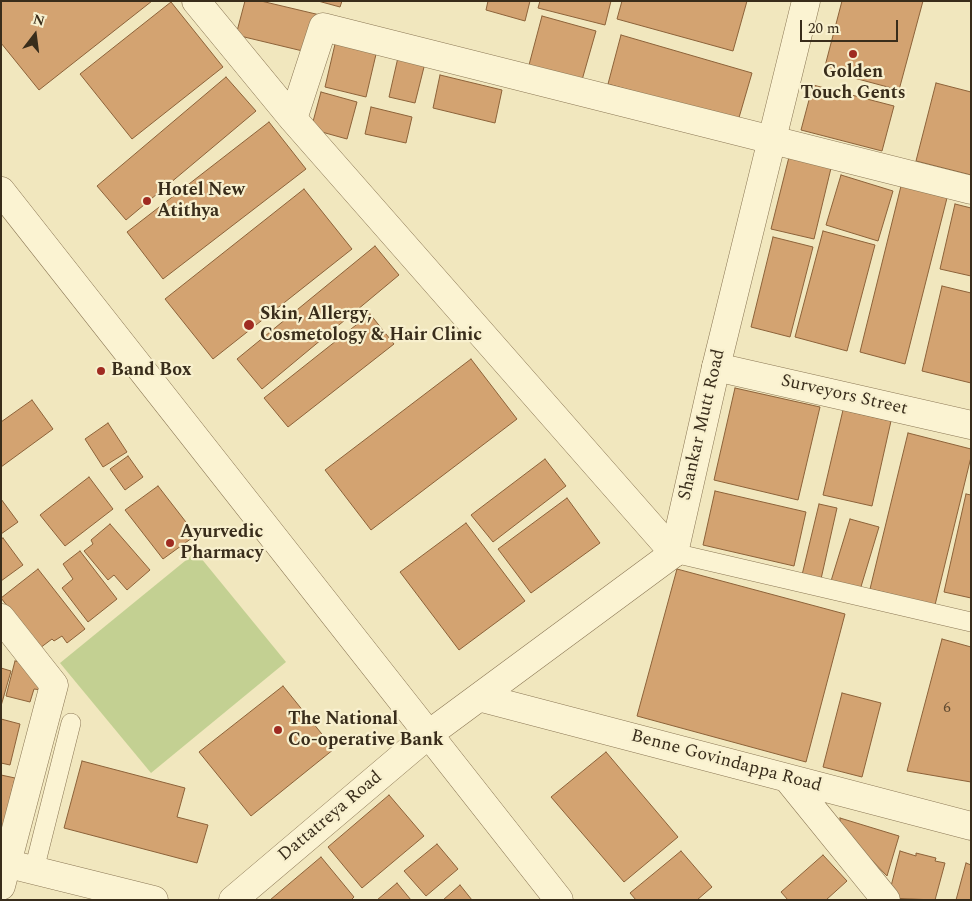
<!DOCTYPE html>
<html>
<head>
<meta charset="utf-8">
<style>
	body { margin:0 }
	#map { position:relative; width:972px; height:901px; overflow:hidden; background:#f1e7be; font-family:Spectral,serif }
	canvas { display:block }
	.frame { position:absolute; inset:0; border:2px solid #392d1b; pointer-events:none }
	.north { position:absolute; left:10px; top:10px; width:50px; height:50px; -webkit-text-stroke:4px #f8f0ce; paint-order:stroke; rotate:15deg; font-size:14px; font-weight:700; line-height:20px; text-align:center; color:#392d1b }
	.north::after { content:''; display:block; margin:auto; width:18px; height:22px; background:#392d1b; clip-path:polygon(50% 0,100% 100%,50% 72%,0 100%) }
	.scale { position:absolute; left:800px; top:20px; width:98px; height:22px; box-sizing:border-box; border:2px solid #392d1b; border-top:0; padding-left:6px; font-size:15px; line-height:18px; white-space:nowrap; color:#392d1b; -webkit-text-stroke:4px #f8f0ce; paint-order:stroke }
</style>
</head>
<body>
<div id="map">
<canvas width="972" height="901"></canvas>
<div class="frame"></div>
<div class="north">N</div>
<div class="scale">20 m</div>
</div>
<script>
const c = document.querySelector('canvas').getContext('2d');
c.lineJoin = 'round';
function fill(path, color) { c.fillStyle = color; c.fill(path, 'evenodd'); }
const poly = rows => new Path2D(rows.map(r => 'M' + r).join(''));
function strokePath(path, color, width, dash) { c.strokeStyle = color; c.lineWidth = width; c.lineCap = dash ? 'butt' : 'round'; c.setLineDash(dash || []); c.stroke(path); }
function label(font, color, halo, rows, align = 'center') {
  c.font = font + ' Spectral,serif'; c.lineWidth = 4.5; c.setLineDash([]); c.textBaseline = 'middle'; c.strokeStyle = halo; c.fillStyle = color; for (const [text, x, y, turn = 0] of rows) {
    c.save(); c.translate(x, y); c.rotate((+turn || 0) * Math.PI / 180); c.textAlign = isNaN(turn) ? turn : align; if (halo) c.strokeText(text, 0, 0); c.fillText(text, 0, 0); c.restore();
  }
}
const green = poly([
	[196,552,286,662,151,773,60,663]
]);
const building = poly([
	[1,1,152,1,39,90,1,43,1,1],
	[245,1,261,1,320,15,311,53,236,35,245,1],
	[318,1,342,1,340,7,318,1],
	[488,1,530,1,525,21,486,10,488,1],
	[540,1,611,1,605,25,538,8,540,1],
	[622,1,747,1,733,51,617,19,622,1],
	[842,1,923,1,899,90,824,70,842,1],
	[171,2,223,67,132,139,80,74,171,2],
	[542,16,596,31,582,80,529,65,542,16],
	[621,35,752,73,738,121,608,84,621,35],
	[336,40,377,50,366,97,325,87,336,40],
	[399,53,426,59,415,103,389,97,399,53],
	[440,75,502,90,495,123,433,108,440,75],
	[226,77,256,111,126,220,97,186,226,77],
	[936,83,971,92,971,175,916,161,936,83],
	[813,85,894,106,882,151,801,130,813,85],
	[321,92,357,102,347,139,311,129,321,92],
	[371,107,412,117,406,143,365,134,371,107],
	[269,122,306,169,163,279,127,232,269,122],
	[790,153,832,164,814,239,771,229,790,153],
	[841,175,893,191,878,241,826,225,841,175],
	[901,186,947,198,905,364,860,352,901,186],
	[304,189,352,249,213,359,165,299,304,189],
	[955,204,971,208,971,276,940,269,955,204],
	[823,231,875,245,847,351,795,337,823,231],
	[773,237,813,247,790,337,751,327,773,237],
	[375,246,399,275,262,389,237,359,375,246],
	[942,286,971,293,971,383,922,371,942,286],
	[370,314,394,344,288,427,264,398,370,314],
	[471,359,517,419,371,530,325,470,471,359],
	[735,388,820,407,798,500,714,480,735,388],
	[32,400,53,429,1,467,1,422,32,400],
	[843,410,891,421,872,506,823,495,843,410],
	[108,423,127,452,103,467,85,439,108,423],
	[908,433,971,449,971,457,935,605,870,589,908,433],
	[128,456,143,477,125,490,110,469,128,456],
	[545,459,566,486,493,542,471,515,545,459],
	[89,477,113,509,65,546,40,515,89,477],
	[158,486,196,535,163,559,125,510,158,486],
	[715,491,806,512,794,566,703,545,715,491],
	[966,494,971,495,971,598,944,592,966,494],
	[567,498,600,543,531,593,498,549,567,498],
	[1,499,18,522,1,534,1,499],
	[819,504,837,508,821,579,802,575,819,504],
	[850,519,879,527,860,590,831,581,850,519],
	[466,523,525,601,459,650,400,572,466,523],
	[110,524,150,570,127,590,114,575,108,580,84,551,93,544,91,540,110,524],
	[3,538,23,565,1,581,1,539,3,538],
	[80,551,117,599,88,622,62,588,73,579,63,564,80,551],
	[38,569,85,629,67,643,62,636,54,641,52,639,40,648,1,598,38,569],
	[677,569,845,614,806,762,637,716,677,569],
	[942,639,971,647,971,782,907,771,942,639],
	[15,661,34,665,42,690,34,689,30,702,6,696,15,661],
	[1,668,11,671,1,706,1,668],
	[283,686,334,749,251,816,199,752,283,686],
	[842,693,881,703,862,777,823,767,842,693],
	[1,719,20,724,10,765,1,763,1,719],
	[606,752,678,837,624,882,551,797,606,752],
	[82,761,185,788,177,817,208,825,197,863,64,828,82,761],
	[1,775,15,778,1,836,1,775],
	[389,795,424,836,362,888,328,847,389,795],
	[840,818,899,836,887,876,840,827,840,818],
	[437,844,458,869,426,896,404,871,437,844],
	[681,851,712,887,697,900,636,900,630,893,681,851],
	[900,851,916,856,916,853,936,858,935,861,945,863,935,900,888,898,900,851],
	[823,855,847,881,826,900,788,900,781,892,823,855],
	[321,857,354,897,351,900,270,900,321,857],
	[966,863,971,865,971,900,956,900,966,863],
	[397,883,411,900,377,900,397,883],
	[460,885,472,900,443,900,460,885]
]);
const service = poly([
	[674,553,971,622],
	[34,870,71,723]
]);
const minor = poly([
	[196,1,293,119,674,553],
	[293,119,323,27,971,190],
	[716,367,971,425],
	[1,618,54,685,1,886],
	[482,698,971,826],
	[787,778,886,900],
	[1,862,154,900],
	[233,900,429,734]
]);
const tertiary = poly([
	[1,191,559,900],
	[429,734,674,553,716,367,806,1]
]);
const markers = [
	[853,54,5,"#9f2b21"],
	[147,201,5,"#9f2b21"],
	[249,325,6,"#9f2b21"],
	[101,371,5,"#9f2b21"],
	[170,543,5,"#9f2b21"],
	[278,730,5,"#9f2b21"]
];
const numberNames = [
	["6",947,709]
];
const poiNames = [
	["Golden",853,73,"center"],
	["Touch Gents",853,94,"center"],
	["Hotel New",157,191],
	["Atithya",157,212],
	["Skin, Allergy,",260,315],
	["Cosmetology & Hair Clinic",260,336],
	["Band Box",111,371],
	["Ayurvedic",180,533],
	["Pharmacy",180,554],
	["The National",288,720],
	["Co-operative Bank",288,741]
];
const streetNames = [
	["Surveyors Street",844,396,13],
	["Shankar Mutt Road",703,425,-77],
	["Benne Govindappa Road",726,762,15],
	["Dattatreya Road",331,817,-40]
];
fill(green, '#c3d092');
fill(building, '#d3a371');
strokePath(building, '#8c6239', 1);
strokePath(service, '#8b7755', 20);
strokePath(minor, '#8b7755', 29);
strokePath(tertiary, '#8b7755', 29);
strokePath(service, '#fbf3d2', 19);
strokePath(minor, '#fbf3d2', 28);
strokePath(tertiary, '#fbf3d2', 28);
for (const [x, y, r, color] of markers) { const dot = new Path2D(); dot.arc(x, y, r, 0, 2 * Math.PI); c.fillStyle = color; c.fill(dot); strokePath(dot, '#f8f0ce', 2); }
label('15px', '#604a30', null, numberNames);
label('bold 18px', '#392d1b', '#f8f0ce', poiNames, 'left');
label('18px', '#392d1b', '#f8f0ce', streetNames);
</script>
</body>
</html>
